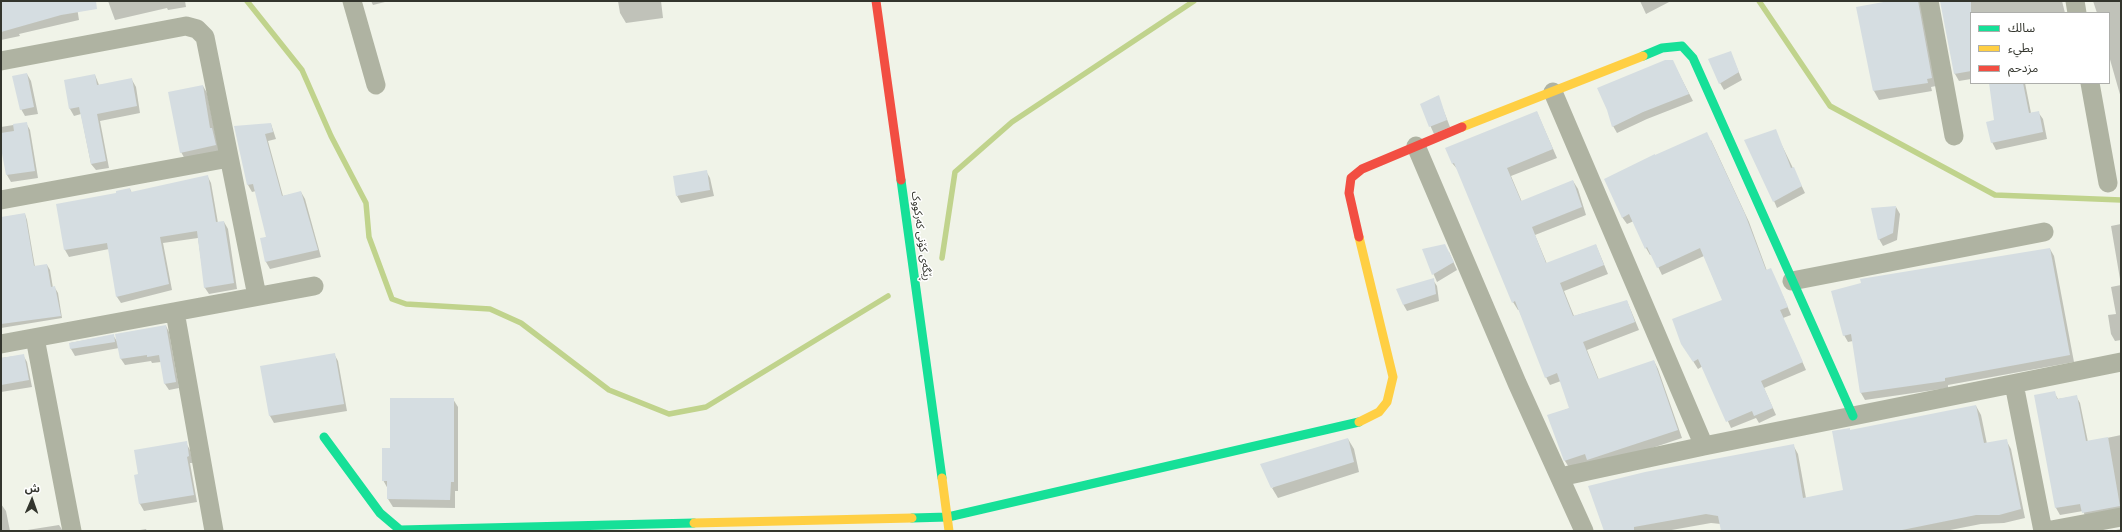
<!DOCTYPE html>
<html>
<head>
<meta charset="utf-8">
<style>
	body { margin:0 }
	#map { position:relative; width:2122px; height:532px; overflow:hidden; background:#f0f3e8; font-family:Merriweather,"Noto Sans Arabic",serif }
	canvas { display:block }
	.frame { position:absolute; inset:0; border:2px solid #33352d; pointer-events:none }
	.legend { position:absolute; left:1970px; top:12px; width:140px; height:72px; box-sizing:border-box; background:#fff; border:1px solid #adaeab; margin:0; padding:5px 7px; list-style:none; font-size:12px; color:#33352d }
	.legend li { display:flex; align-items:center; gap:8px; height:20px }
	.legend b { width:20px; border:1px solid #adaeab }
	.north { position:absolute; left:12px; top:480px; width:40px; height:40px; -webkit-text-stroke:3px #fff; paint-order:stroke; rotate:2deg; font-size:11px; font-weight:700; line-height:16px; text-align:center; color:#33352d }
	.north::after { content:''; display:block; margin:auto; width:14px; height:18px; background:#33352d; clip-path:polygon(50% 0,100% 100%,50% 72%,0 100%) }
</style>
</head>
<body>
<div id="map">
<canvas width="2122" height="532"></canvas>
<div class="frame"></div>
<ul class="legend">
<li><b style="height:5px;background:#16e098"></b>سالك</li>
<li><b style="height:5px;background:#ffcf43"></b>بطيء</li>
<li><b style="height:5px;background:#f24e42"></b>مزدحم</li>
</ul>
<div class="north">ش</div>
</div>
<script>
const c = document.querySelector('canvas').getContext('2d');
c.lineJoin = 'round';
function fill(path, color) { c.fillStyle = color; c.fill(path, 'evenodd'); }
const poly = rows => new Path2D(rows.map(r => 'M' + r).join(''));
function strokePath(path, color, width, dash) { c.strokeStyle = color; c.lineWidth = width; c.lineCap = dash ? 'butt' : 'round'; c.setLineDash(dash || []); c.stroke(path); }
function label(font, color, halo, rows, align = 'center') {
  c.font = font + ' Merriweather,"Noto Sans Arabic",serif'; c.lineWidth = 3; c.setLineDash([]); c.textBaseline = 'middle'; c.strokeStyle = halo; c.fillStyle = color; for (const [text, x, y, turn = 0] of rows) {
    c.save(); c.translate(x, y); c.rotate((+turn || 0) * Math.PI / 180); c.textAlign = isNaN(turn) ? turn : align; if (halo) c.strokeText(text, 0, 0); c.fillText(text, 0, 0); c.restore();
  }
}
const shadow = poly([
	[1,1,76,1,79,20,19,34,20,36,1,40],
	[108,1,185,1,186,7,168,10,167,8,115,20],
	[371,1,389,1,373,5],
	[618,1,661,1,663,18,626,23,620,13],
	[1640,1,1671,1,1646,14],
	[1900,1,1920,1,1936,86,1931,87,1932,91,1879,100,1874,91,1857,8],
	[1941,1,2062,1,2065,13,1971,13,1971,79,1959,81,1955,74],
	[2093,1,2121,1,2121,98,2109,56,2109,13,2097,13],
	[1731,53,1742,80,1724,90,1720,83],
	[1676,68,1693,101,1647,119,1617,133,1613,126],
	[27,74,31,81,38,114,25,116,21,109],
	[95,75,99,85,132,80,136,87,140,113,100,121,109,168,96,170,91,164,81,114,74,116,70,109,65,81],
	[1990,83,2025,83,2031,113,2038,112,2043,119,2047,139,1996,150,1992,142,1995,121],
	[203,86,207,93,219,152,185,159,181,152],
	[1438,96,1450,127,1434,134,1421,105],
	[1537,112,1557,158,1511,176,1522,202,1573,181,1578,189,1586,215,1535,235,1547,264,1596,245,1608,274,1564,291,1574,316,1627,301,1639,330,1587,350,1599,380,1654,361,1658,369,1682,438,1595,467,1570,469,1565,461,1548,416,1570,408,1561,381,1550,385,1546,377,1519,310,1518,310,1513,302,1459,171,1452,163],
	[26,123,30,130,38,178,11,182,7,175,1,142,1,127],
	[271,124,276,139,268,141,283,196,301,192,305,199,321,257,270,269,266,262,261,239,267,237,256,191,252,192,248,185,235,127],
	[1775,131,1805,193,1777,208,1774,201],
	[1711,140,1749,222,1767,271,1783,296,1791,315,1783,318,1806,370,1764,388,1776,415,1759,423,1756,418,1731,428,1703,366,1698,369,1686,350,1723,301,1704,256,1662,275,1652,254,1650,255,1646,248,1634,221,1627,224,1622,217],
	[706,171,710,178,714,196,681,203,677,196],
	[208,177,211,183,218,223,224,222,228,229,237,289,209,294,205,288,198,238,163,243,172,290,121,303,117,297,109,249,69,257,65,250,57,205,117,194,130,189,132,193],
	[1896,207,1900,214,1897,240,1883,246,1879,239],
	[25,214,27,220,35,267,47,265,50,270,53,288,55,288,58,293,62,318,1,328,1,224],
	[2121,224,2121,340,2115,341,2111,334,2108,315,2116,314,2111,287,2121,285,2111,226],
	[2050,249,2054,256,2074,362,1948,385,1948,388,1865,400,1861,393,1853,341,1848,342,1844,335],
	[1423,250,1449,252,1457,270,1437,282],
	[1433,280,1437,286,1439,301,1407,311,1403,304],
	[166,326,169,332,179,388,169,390,165,384,161,362,152,363,151,361,125,365,121,359,119,348,75,356,71,349,70,343,113,335,118,343],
	[334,354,338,361,347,411,274,423,270,416,262,367],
	[23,355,27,362,32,387,1,392,1,358],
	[2054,392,2058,399,2076,396,2080,403,2088,442,2121,435,2121,514,2087,520,2083,511,2060,515,2056,508],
	[453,399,458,407,458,491,455,491,455,508,393,507,388,499,388,489,383,480,391,449],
	[1976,406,1981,415,1987,444,2006,440,2011,449,2025,518,2004,523,1981,524,1945,531,1722,531,1721,524,1711,523,1666,531,1606,531,1793,445,1798,454,1806,498,1844,491,1849,429,1851,431],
	[1348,439,1354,449,1359,472,1278,498,1272,488],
	[186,443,190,450,193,463,190,463,197,502,144,511,140,504,139,475],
	[1,504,6,511,10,531,1,531],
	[59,525,63,531,21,531],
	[146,529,147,531,134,531],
	[2121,529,2121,531,2111,531]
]);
const stream = poly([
	[247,1,302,70,331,136,366,203,369,237,392,299,406,304,490,309,521,323,609,390,669,414,706,407,888,296],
	[1759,1,1830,106,1995,195,2121,200],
	[942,258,955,172,1012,122,1194,1]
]);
const building = poly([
	[1,1,96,1,97,9,61,15,1,32],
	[1889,1,1918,1,1932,78,1927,79,1928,83,1873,91,1856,7],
	[1940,1,1971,1,1971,71,1954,74],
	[1731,51,1739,72,1719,84,1708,59],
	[1665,60,1673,60,1689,94,1643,112,1612,127,1607,110,1597,88],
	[27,73,34,107,20,110,12,76],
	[95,74,97,85,132,78,137,106,97,114,106,161,91,164,79,107,69,109,64,80],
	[1989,83,2023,83,2029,113,2039,111,2043,132,1991,143,1986,122,1994,120],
	[203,85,210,128,212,128,216,145,180,153,168,92],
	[1439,95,1447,120,1429,127,1420,104],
	[1537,111,1553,149,1507,168,1521,201,1573,180,1582,207,1532,227,1546,263,1596,244,1604,265,1560,283,1573,316,1627,300,1635,322,1583,342,1598,379,1654,360,1678,430,1587,460,1585,454,1564,461,1547,415,1569,408,1557,373,1545,378,1515,301,1512,303,1454,163,1452,164,1445,148],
	[27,122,35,171,6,175,1,148,1,133,14,131,13,124],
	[271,123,273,132,265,134,282,196,301,191,318,250,265,262,260,238,266,237,253,184,247,185,234,126],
	[1776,129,1791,168,1794,167,1802,186,1773,202,1744,140],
	[1707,132,1745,214,1766,270,1771,268,1780,288,1788,307,1780,310,1803,362,1761,381,1773,408,1754,416,1752,411,1726,422,1698,359,1693,362,1681,344,1672,319,1722,300,1700,248,1657,268,1647,247,1645,249,1629,214,1622,218,1604,179,1655,154,1655,155],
	[707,170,710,190,676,196,673,176],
	[208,175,216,222,224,221,234,283,204,288,197,231,160,237,169,284,116,297,107,243,64,250,56,204,116,193,116,191,130,188,131,192],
	[1896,206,1893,233,1878,240,1871,208],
	[25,213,34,266,47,264,51,287,55,286,61,316,1,324,1,217],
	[1445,244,1454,262,1432,275,1422,249],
	[2050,248,2070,355,1945,378,1945,381,1860,393,1851,334,1843,336,1831,291,1861,283,1860,279],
	[1434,278,1436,294,1403,305,1396,289],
	[166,325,176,382,164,384,159,355,147,357,147,355,120,359,115,334],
	[114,334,115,342,70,349,69,343],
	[335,353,344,404,269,416,260,366],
	[24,354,29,380,1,385,1,358],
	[2055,391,2057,399,2077,395,2086,441,2108,437,2120,506,2082,513,2080,504,2055,508,2034,395],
	[390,398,454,398,454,482,451,482,450,500,387,499,387,481,382,481,382,448,390,448],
	[1976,405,1984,443,2007,439,2021,509,1999,515,1976,515,1897,531,1721,531,1718,516,1706,514,1634,527,1634,531,1604,531,1588,486,1645,472,1794,444,1803,498,1843,490,1832,431,1850,428,1850,430],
	[1348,438,1354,462,1271,488,1260,464],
	[187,441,189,456,187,457,194,495,139,504,134,475,138,474,134,450]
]);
const street = poly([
	[352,1,376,85],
	[1929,1,1954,136],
	[2075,1,2077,13],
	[1,61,186,26,197,29,205,37,257,296],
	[2090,83,2108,183],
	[1553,92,1704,446],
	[1416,146,1517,383,1584,531],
	[1,200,229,158],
	[1792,281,2044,232],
	[175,312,214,531],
	[35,338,72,531],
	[1,344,314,286],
	[2014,384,2043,531],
	[1560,477,1704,446,2121,362],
	[2046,531,2121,517]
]);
const fast = poly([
	[1643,56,1662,48,1682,46,1693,58,1853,416],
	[901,180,942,478],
	[324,437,380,513,400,530,694,523],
	[912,518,948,517,1359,422]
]);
const slow = poly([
	[1462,127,1643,56],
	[1359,422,1379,412,1387,402,1393,377,1359,237],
	[942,478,949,531],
	[694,523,912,518]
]);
const jam = poly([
	[876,1,901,180],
	[1359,237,1349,193,1351,178,1362,169,1462,127]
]);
const streetNames = [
	["ڕێگەی کۆنی کەرکووک",921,236,82]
];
fill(shadow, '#0003');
strokePath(stream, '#c0d38c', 5.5);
fill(building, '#d5dde1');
strokePath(street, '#afb3a2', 19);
strokePath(fast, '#16e098', 9);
strokePath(slow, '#ffcf43', 9);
strokePath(jam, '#f24e42', 9);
label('11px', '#33352d', '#fff', streetNames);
</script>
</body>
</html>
